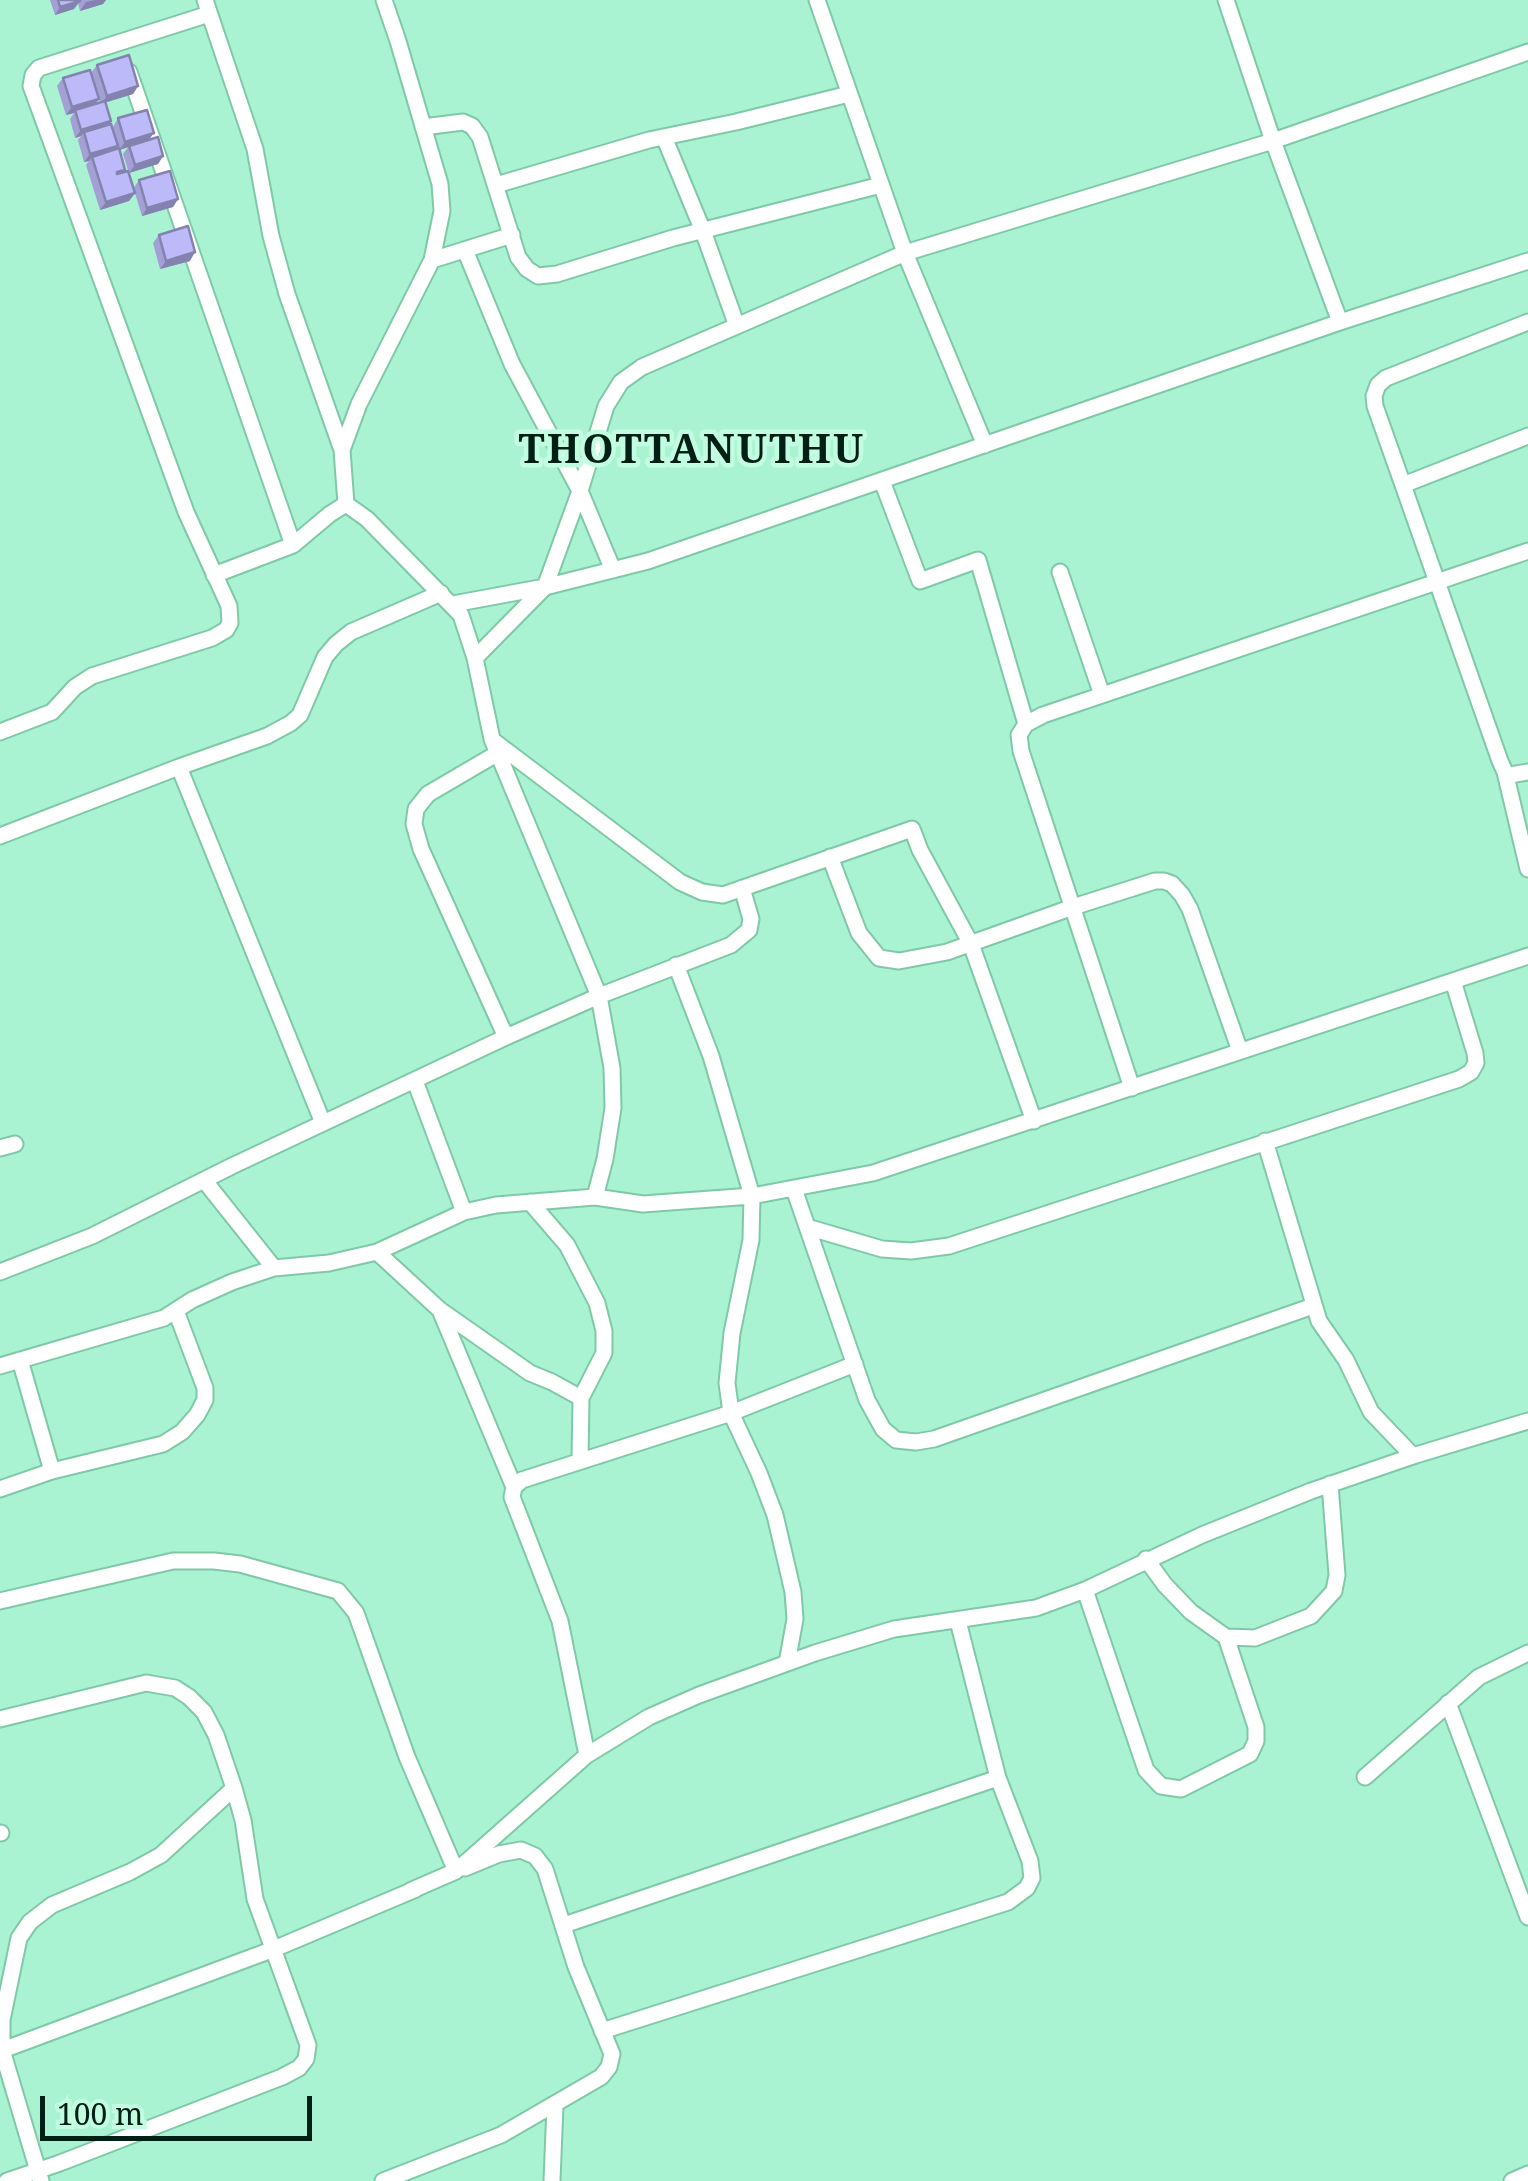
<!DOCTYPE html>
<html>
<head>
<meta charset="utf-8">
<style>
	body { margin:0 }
	#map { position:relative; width:1528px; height:2181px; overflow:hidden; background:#a9f3d2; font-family:"Noto Serif",serif }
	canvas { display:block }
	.scale { position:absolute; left:40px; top:2096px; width:272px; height:45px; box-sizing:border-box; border:5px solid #012015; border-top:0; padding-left:12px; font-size:30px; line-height:35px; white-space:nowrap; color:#012015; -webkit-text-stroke:8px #c2fde2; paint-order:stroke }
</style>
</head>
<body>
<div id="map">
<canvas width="1528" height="2181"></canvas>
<div class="scale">100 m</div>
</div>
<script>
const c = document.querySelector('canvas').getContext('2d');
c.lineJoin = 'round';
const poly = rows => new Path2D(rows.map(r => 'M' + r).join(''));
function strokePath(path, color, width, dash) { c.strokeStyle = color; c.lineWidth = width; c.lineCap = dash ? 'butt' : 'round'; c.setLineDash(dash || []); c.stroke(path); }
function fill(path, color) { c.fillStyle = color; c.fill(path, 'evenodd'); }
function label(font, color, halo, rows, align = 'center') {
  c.font = font + ' "Noto Serif",serif'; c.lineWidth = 9; c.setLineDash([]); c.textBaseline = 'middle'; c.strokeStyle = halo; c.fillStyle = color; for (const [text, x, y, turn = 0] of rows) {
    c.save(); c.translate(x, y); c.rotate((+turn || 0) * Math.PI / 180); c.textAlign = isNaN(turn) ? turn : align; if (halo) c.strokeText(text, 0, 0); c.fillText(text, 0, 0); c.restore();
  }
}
const street = poly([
	[205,0,255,149,271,236,287,294,342,450],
	[817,0,905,253,985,445],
	[1226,0,1273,141,1340,322],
	[129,72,293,545,214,575],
	[423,127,463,122,472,126,480,137,518,257,527,269,538,276,557,274,673,238,881,185],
	[664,137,703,231,737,326],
	[496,185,649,140,736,122,849,94],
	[465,250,512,364,580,491,613,570],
	[432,260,512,235],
	[1528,322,1386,378,1378,385,1374,396,1375,406,1403,485,1500,761,1505,772,1510,775,1528,772],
	[882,481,920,581,978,560,1026,724],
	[1403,485,1528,436],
	[346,504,342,450,359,404,432,260,442,211,440,184,398,41,384,0],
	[293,545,330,514,346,504,367,519,461,615,475,658,492,739,599,996,612,1068,613,1108,605,1159,595,1197],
	[1060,572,1102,695],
	[453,604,545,587,648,561,1340,322,1528,261],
	[475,658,545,587,580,491,606,406,621,382,642,367,905,253,1273,141,1528,52],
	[0,732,52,712,75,687,92,676,212,638,226,630,230,623,229,606,186,512,31,86,33,75,39,68,209,14],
	[495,742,680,882,702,892,723,895,912,829,920,850,971,944,1034,1121],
	[498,753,428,794,416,809,414,824,421,849,506,1037],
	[179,767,323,1123],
	[1505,772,1528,869],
	[0,836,179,767,267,736,291,723,300,715,325,657,336,644,351,632,441,593],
	[830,857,859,933,879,958,899,961,947,952,1073,907,1155,881,1164,881,1172,884,1182,895,1190,909,1240,1051],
	[676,965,711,1056,752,1196,751,1240,732,1333,727,1383,731,1413,759,1473,775,1515,793,1592,795,1619,787,1663],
	[415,1081,464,1212],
	[1132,1088,1021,751,1019,735,1026,724,1043,715,1528,551],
	[1265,1141,1319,1321,1346,1360,1371,1412,1413,1456],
	[0,1148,15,1144],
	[204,1180,274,1268],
	[794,1189,867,1400,883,1429,896,1440,916,1442,934,1439,1313,1306],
	[530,1202,567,1245,597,1303,604,1331,604,1353,581,1398,580,1461],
	[807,1227,882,1249,911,1251,949,1246,1459,1079,1471,1072,1476,1063,1475,1053,1453,981],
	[377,1252,440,1310,530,1373,552,1382,581,1398],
	[0,1272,92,1236,232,1166,506,1037,599,996,731,945,749,930,751,919,742,888],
	[440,1310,514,1487],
	[20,1360,52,1471],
	[0,1366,164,1318,192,1300,232,1282,274,1268,329,1263,377,1252,464,1212,496,1205,595,1197,643,1204,752,1196,873,1173,1528,956],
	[0,1489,52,1471,163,1444,182,1432,197,1415,205,1400,205,1388,176,1311],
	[1146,1559,1165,1585,1191,1612,1226,1637,1255,1638,1311,1616,1334,1591,1337,1575,1330,1484],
	[1085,1590,1146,1770,1161,1786,1181,1789,1250,1754,1256,1741,1256,1727,1226,1637],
	[0,1601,173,1561,214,1561,240,1564,338,1591,356,1613,407,1757,456,1871],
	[1448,1703,1528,1917],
	[0,1719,146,1683,175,1688,189,1697,204,1712,216,1735,234,1788,243,1820,255,1899,308,2045,306,2059,299,2068,282,2077,60,2163,7,2181],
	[587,1755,560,1621,512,1497,514,1487,522,1480,731,1413,855,1364],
	[1365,1777,1479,1677,1528,1653],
	[0,1833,1,1833],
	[410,1891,456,1871,587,1755,649,1717,699,1695,815,1653,894,1629,1036,1608,1085,1590,1202,1535,1311,1491,1416,1455,1528,1421],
	[564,1925,998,1778],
	[602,2031,1008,1902,1027,1888,1032,1878,1030,1861,998,1778,958,1621],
	[0,2051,274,1949,416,1889],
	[41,2181,2,2050,2,2020,19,1938,30,1922,52,1905,130,1872,161,1855,234,1788],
	[383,2181,501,2135,601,2077,609,2067,612,2054,576,1967,545,1869,535,1856,521,1850,499,1854,465,1868],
	[552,2181,555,2105],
	[1512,2181,1528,2174]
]);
const wall = poly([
	[50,0,106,0,103,4,80,11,78,3,74,9,55,15],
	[97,65,138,86,133,94,106,102,111,121,109,125,115,150,119,148,113,127,118,118,149,140,163,156,158,164,129,173,123,154,128,147,120,150,124,172,133,189,139,180,178,199,173,207,142,216,135,193,129,201,100,210,86,165,89,161,84,162,78,140,81,136,75,138,70,119,74,113,66,115,57,86,63,78,95,104,101,103,91,73],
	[159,235,190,261,160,269,153,243]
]);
const shadedWall = poly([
	[95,0,106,0,103,4,80,11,86,2],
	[80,1,74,9,55,15,60,7],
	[138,86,133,94,101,104,107,96],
	[99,99,93,107,75,110,74,113,66,115,72,107],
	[111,121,106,129,84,132,81,136,75,138,81,130],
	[154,133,148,141,119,150,125,142],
	[118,146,112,154,92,157,89,161,84,162,90,154],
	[163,156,158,164,129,173,135,165],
	[135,193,129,201,100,210,106,202],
	[178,199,173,207,142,216,147,208],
	[195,252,190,261,160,269,166,261]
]);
const building = poly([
	[58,0,80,0,80,1,60,7,58,0],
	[129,55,138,86,107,96,97,65,129,55],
	[90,70,99,99,72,107,63,78,90,70],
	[105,101,111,121,81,130,75,110,105,101],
	[147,110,154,133,125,142,118,118,147,110],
	[111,124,118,146,90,154,84,132,111,124],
	[158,137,163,156,135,165,129,146,158,137],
	[119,148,125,170,117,172,117,174,128,171,135,193,106,202,92,157,119,148],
	[170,171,178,199,147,208,139,180,170,171],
	[188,226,195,252,166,261,159,235,188,226]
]);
const districtNames = [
	["THOTTANUTHU",692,452]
];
strokePath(street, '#7fc9a9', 19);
strokePath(street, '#fff', 15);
fill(wall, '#a2a0d5');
fill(shadedWall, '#8482ae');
fill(building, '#bcbaf8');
strokePath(building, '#8482ae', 2.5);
c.letterSpacing = '2.5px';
label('bold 40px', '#012015', '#c2fde2', districtNames);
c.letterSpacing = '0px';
</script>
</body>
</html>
